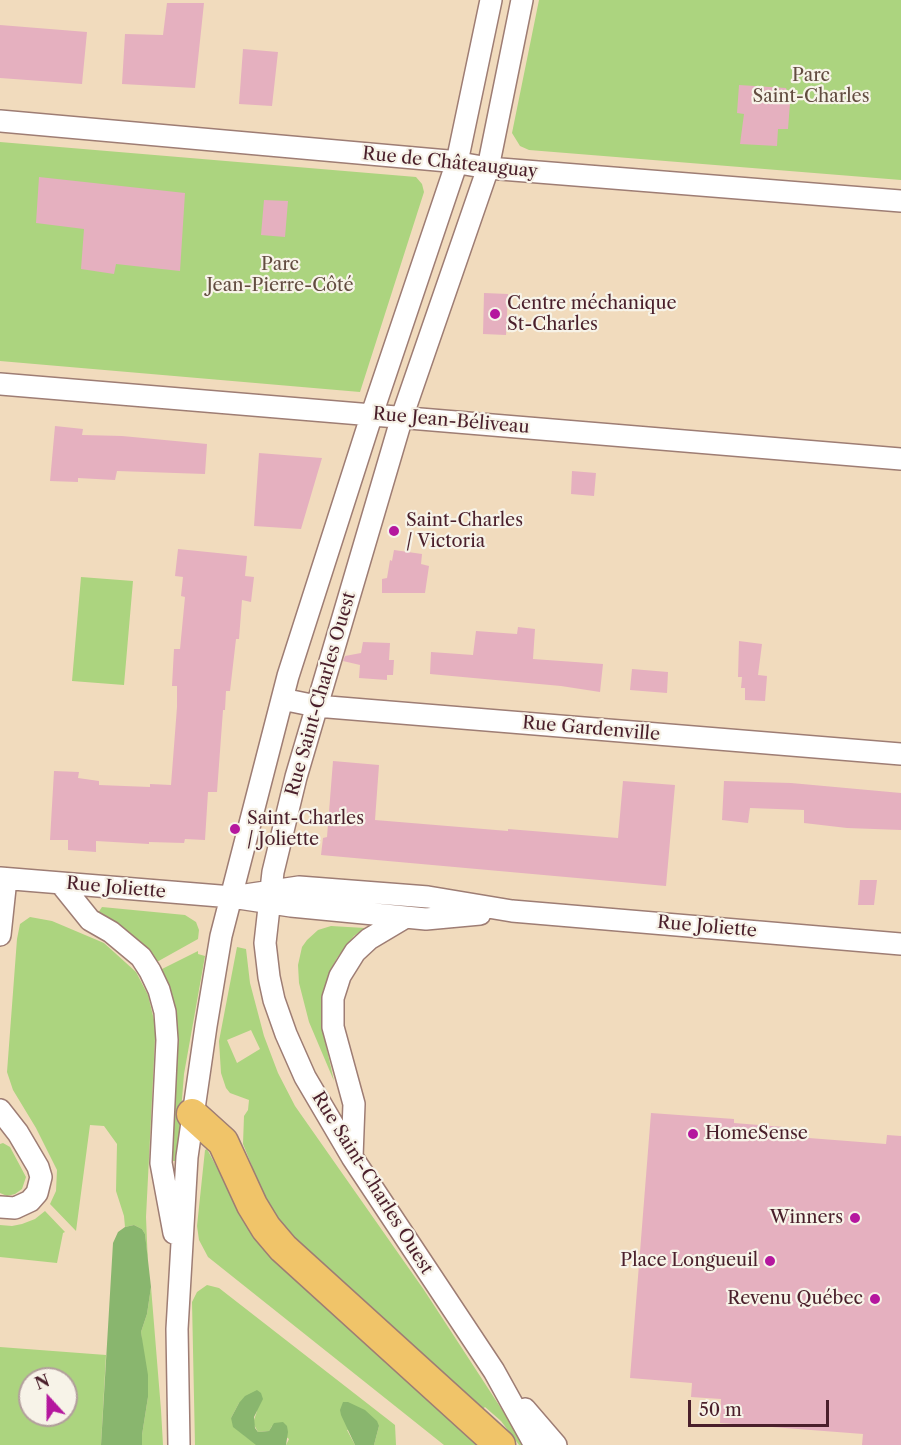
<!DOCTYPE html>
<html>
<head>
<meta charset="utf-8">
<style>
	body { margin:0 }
	#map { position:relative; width:901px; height:1445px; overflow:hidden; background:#f1dbbd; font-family:"Libre Caslon Text",serif }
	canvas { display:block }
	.north { position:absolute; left:18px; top:1367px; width:60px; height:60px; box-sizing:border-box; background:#f7f3e8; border:2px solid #b29e9c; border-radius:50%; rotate:339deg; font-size:16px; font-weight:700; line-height:24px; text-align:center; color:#4a1f2b }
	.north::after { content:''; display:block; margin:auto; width:21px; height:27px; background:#b5179e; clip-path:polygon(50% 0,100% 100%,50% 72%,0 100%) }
	.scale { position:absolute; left:688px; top:1400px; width:141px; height:27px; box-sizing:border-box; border:3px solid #4a1f2b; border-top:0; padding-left:8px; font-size:18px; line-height:21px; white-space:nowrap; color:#4a1f2b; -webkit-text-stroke:4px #f7f3e8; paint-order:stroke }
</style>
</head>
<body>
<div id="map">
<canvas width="901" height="1445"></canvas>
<div class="north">N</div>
<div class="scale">50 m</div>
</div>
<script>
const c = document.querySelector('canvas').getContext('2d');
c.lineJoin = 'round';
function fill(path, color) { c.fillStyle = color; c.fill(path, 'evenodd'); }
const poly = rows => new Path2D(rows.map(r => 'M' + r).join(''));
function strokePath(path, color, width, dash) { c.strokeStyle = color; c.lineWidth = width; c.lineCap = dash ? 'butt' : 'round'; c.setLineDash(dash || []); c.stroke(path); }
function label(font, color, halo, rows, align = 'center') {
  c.font = font + ' "Libre Caslon Text",serif'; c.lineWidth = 4.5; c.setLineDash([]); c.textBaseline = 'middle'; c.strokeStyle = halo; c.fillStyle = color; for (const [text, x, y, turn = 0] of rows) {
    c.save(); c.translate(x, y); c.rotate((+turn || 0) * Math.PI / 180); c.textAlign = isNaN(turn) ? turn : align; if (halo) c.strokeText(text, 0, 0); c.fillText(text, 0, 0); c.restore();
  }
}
const green = poly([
	[539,0,901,0,901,180,529,150,520,146,512,133],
	[0,142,416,177,422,184,424,192,360,392,0,361],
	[81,577,133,581,124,685,72,681],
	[102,907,185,915,196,922,199,930,198,939,155,963,126,930,98,913],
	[30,917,52,921,104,943,136,972,148,995,155,1024,155,1039,146,1217,148,1265,145,1234,142,1229,134,1225,125,1227,124,1216,116,1191,117,1144,104,1126,90,1125,76,1231,50,1204,56,1191,57,1170,36,1128,13,1090,7,1072,17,939,20,924],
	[331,926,365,928,354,936,337,958,329,973,322,999,322,1028,334,1081,309,1022,299,983,298,965,302,947,307,940,318,930],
	[237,947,246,949,250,983,264,1036,278,1073,295,1106,424,1290,525,1445,519,1445,501,1421,485,1407,482,1410,283,1231,251,1175,252,1166,243,1144,244,1116,248,1110,249,1100,230,1093,226,1088,221,1073,219,1041],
	[251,1030,260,1049,237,1063,227,1040],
	[198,951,198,954,205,956,184,1074,177,1161,170,1161,160,970],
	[3,1143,10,1147,26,1177,22,1189,15,1194,7,1196,0,1193,0,1144],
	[207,1149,251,1232,261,1246,294,1279,480,1445,444,1445,208,1257,199,1240,197,1226,205,1150],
	[45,1211,65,1232,63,1233,57,1263,0,1257,0,1225,12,1226,22,1224,35,1219],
	[207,1285,219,1288,395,1425,396,1445,374,1445,379,1426,347,1430,355,1445,286,1445,289,1439,272,1426,269,1431,258,1432,253,1423,257,1411,239,1403,231,1418,245,1436,259,1445,195,1445,192,1302,197,1292],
	[151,1287,161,1410,163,1445,142,1445,142,1435,148,1397,141,1332,147,1314],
	[0,1347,106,1355,101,1445,0,1445],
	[30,1379,66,1379,66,1415,30,1415]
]);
const forest = poly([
	[134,1225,142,1229,145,1234,151,1287,147,1314,141,1332,148,1375,148,1397,142,1435,142,1445,101,1445,113,1243,118,1232,125,1227],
	[257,1390,261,1393,263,1399,254,1417,255,1428,258,1432,269,1431,274,1423,283,1422,287,1426,288,1432,286,1445,256,1445,233,1427,231,1418,239,1403,245,1396],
	[343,1402,348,1402,365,1410,377,1421,379,1426,374,1445,355,1445,341,1415,340,1410]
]);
const building = poly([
	[167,3,204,3,195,88,122,84,125,34,163,35],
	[0,25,87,32,82,84,0,78],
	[243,49,278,52,272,106,239,104],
	[739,85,786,88,790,103,788,129,778,129,777,146,740,144,744,114,737,113],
	[39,177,185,193,180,271,116,264,114,274,81,269,84,229,36,223],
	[264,200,288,201,285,237,261,235],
	[484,293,508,294,506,335,483,334],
	[55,426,83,429,82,435,122,436,207,444,205,474,117,471,115,480,78,478,78,482,50,481],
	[259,453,322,458,301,529,254,526],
	[572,471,596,473,594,496,571,494],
	[178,549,247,556,245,576,254,577,251,602,242,600,239,639,236,639,230,691,226,691,225,710,223,710,217,792,208,792,205,840,185,839,184,843,149,842,149,844,96,841,96,852,68,850,68,840,50,840,54,771,79,772,78,778,99,781,99,785,150,787,150,784,171,785,177,707,177,686,172,686,174,649,180,649,185,597,181,596,183,577,175,576],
	[394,550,422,554,421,564,429,566,425,593,382,593,382,579,387,578,390,560,392,561],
	[518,627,535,629,533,659,603,664,600,692,561,686,430,674,431,652,473,655,476,631,517,634],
	[739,641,762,644,758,675,767,676,765,701,745,700,745,688,741,688,742,677,738,677],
	[363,642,390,643,389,660,394,660,393,675,387,675,387,680,359,678,360,665,343,661,345,656,361,653],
	[632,669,668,672,667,693,630,690],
	[333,761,379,765,375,820,508,831,508,829,618,838,623,781,675,785,666,886,321,855,323,838,327,837],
	[724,781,791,783,901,793,901,830,847,828,804,823,804,810,750,808,748,823,722,820],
	[860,880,877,880,874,905,858,905],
	[651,1113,734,1119,734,1123,784,1127,783,1136,886,1144,887,1135,901,1136,901,1445,862,1445,863,1434,720,1423,721,1399,691,1397,692,1383,630,1378]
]);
const minor = poly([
	[522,0,488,168,402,417,296,777,273,872,265,943,269,977,274,1000,286,1034,305,1077,352,1157,494,1371,535,1445],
	[0,121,448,161,488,168,901,201],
	[0,384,901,459],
	[282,699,316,706,901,754],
	[0,878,232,897,291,906,426,919,480,914],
	[61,884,90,920,111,932,141,957,150,971,159,990,165,1012,167,1040,161,1163,174,1233],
	[232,897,299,887,428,897,512,911,901,944],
	[0,935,6,879],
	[0,1110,18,1133,38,1167,41,1177,37,1193,30,1201,15,1208,0,1207],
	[352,1157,354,1104,333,1027,333,998,340,976,355,952,369,939,406,917],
	[525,1409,556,1445],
	[179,1445,177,1329,187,1157,206,1026,221,936,288,676,372,414,457,162,491,0]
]);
const highway = poly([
	[192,1114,223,1142,252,1205,266,1228,283,1248,500,1445]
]);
const markers = [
	[495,314,6,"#b5179e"],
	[394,531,6,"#b5179e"],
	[235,829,6,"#b5179e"],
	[693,1134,6,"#b5179e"],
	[855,1218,6,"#b5179e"],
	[770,1261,6,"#b5179e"],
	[875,1299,6,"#b5179e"]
];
const parkNames = [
	["Parc",811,76],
	["Saint-Charles",811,97],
	["Parc",280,265],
	["Jean-Pierre-Côté",280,286]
];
const streetNames = [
	["Rue de Châteauguay",450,163,6],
	["Rue Jean-Béliveau",451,421,5],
	["Rue Saint-Charles Ouest",321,694,-74],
	["Rue Gardenville",591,729,5],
	["Rue Joliette",116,888,5],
	["Rue Joliette",707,927,5],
	["Rue Saint-Charles Ouest",372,1183,58]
];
const poiNames = [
	["Centre méchanique",507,304],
	["St-Charles",507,325],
	["Saint-Charles",406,521],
	["/ Victoria",406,542],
	["Saint-Charles",247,819],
	["/ Joliette",247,840],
	["HomeSense",705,1134],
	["Winners",843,1218,"right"],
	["Place Longueuil",758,1261,"right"],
	["Revenu Québec",863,1299,"right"]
];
fill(green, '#acd47f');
fill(forest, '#89b66e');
fill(building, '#e5b0bf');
strokePath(minor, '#9e7d74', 24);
strokePath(highway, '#9e7d74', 33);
strokePath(minor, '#fff', 21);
strokePath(highway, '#f0c469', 30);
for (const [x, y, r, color] of markers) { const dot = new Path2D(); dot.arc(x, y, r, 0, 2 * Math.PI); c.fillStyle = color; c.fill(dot); strokePath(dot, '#f7f3e8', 2); }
label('18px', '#624c40', '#f7f3e8', parkNames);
label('18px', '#4a1f2b', '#f7f3e8', streetNames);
label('18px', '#4a1f2b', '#f7f3e8', poiNames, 'left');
</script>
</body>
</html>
